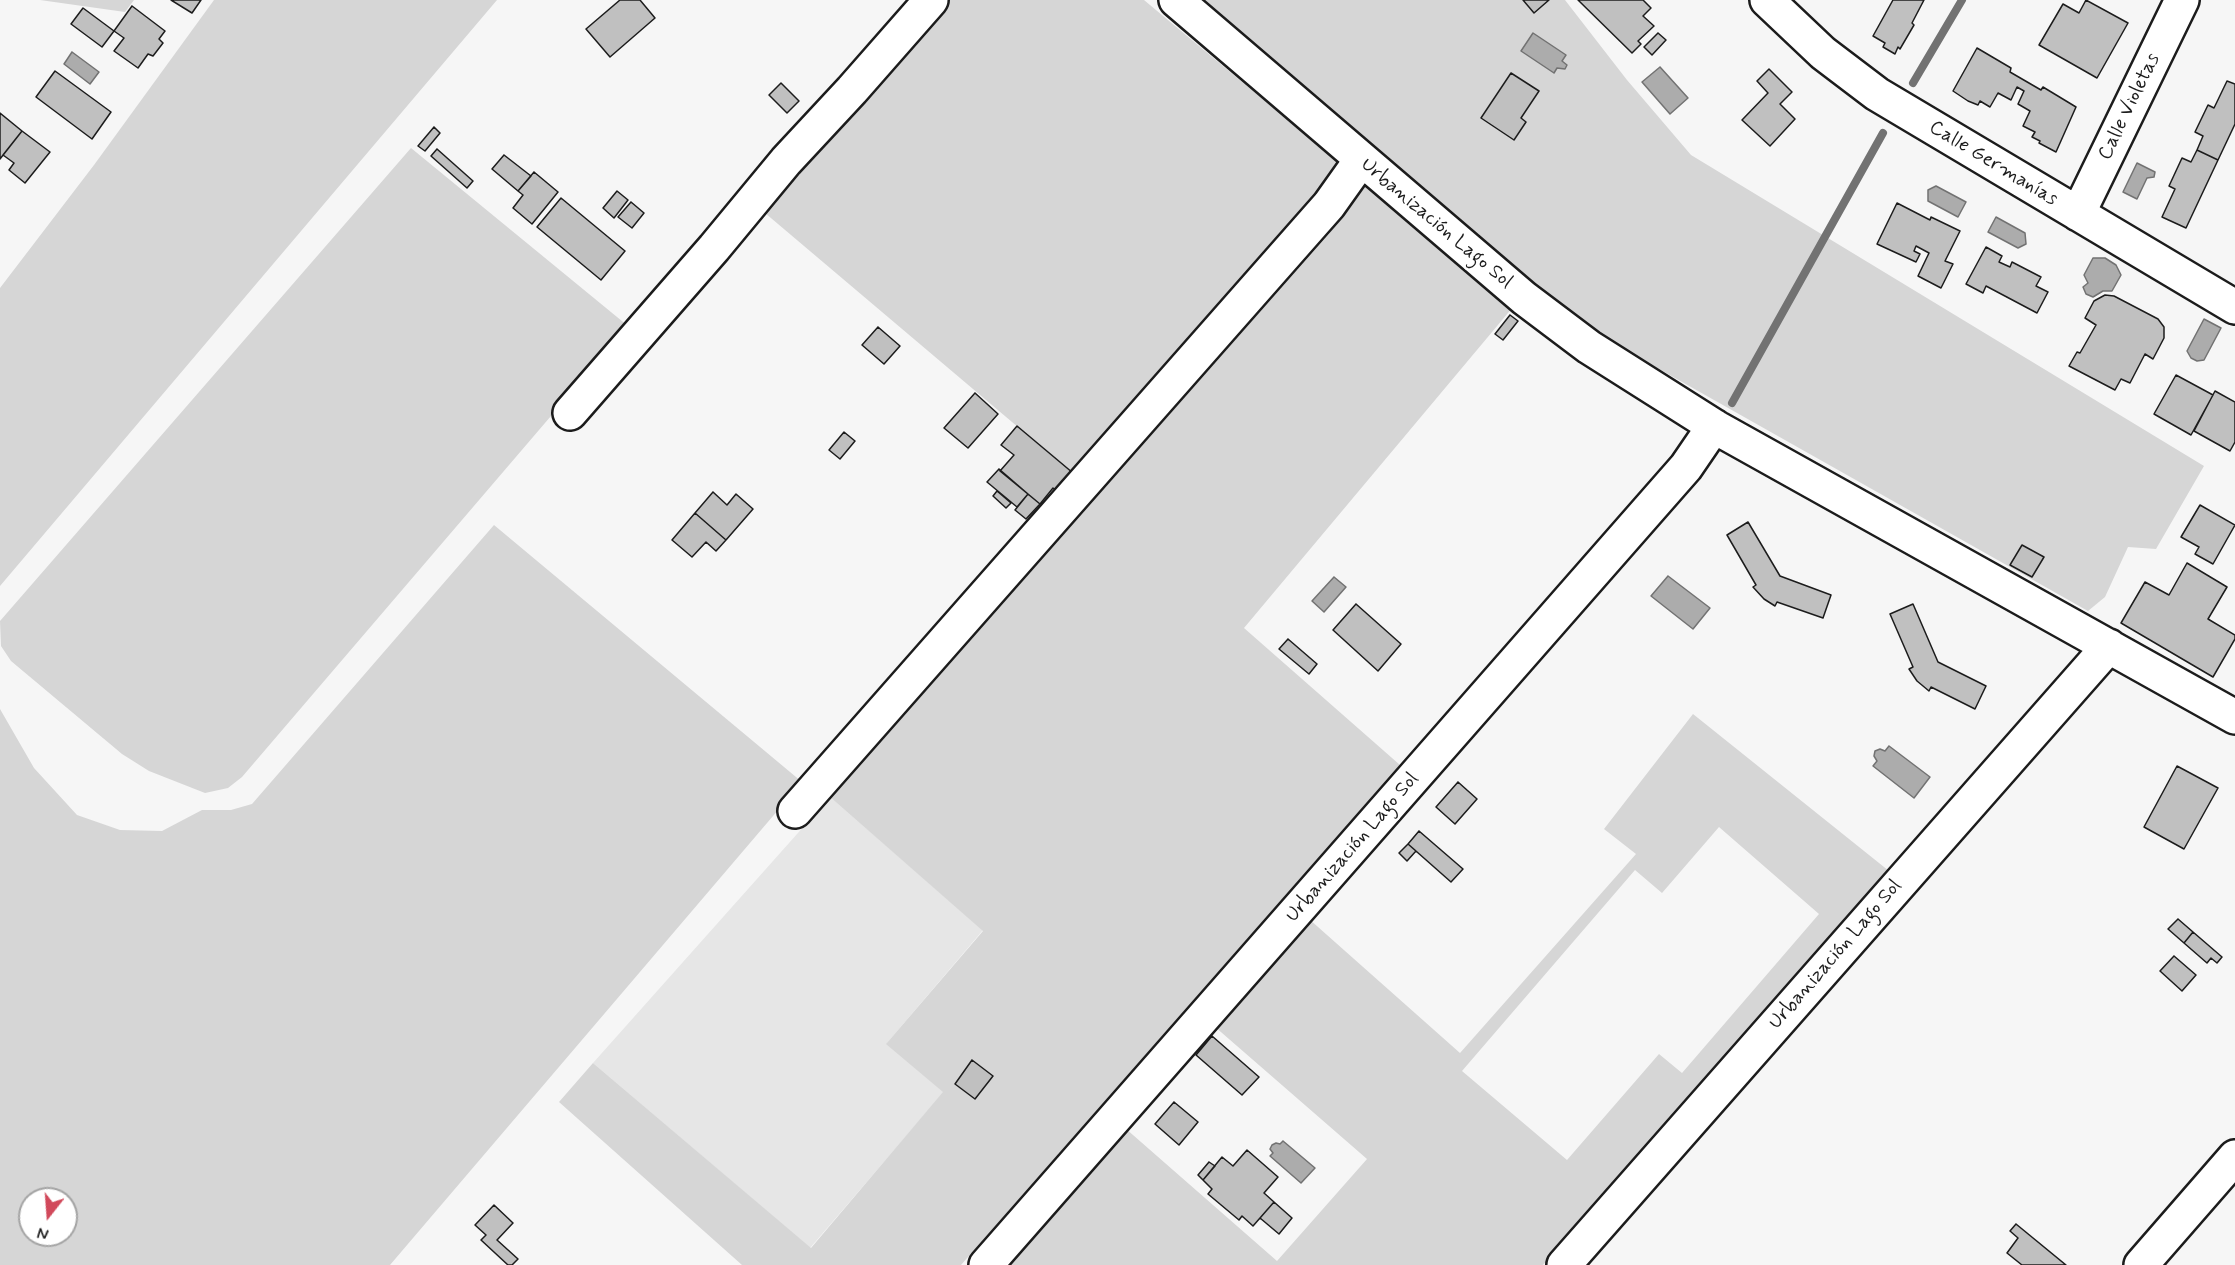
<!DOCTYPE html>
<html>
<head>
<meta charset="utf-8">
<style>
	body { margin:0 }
	#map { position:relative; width:2235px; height:1265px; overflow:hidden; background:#f6f6f6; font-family:Mynerve,sans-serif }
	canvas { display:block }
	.north { position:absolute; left:18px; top:1187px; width:60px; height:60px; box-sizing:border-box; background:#fff; border:2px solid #a4a4a4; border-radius:50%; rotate:197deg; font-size:16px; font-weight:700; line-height:24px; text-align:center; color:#1c1c1c }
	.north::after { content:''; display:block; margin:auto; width:21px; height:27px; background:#d1495b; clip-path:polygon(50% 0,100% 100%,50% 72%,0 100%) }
</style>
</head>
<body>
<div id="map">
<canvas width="2235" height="1265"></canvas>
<div class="north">N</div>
</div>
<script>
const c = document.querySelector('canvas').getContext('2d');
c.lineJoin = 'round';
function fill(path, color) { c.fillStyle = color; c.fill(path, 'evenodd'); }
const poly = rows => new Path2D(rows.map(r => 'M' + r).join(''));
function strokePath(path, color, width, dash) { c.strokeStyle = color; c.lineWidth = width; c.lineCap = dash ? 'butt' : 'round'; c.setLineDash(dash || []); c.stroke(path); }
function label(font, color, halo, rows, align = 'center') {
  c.font = font + ' Mynerve,sans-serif'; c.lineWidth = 4.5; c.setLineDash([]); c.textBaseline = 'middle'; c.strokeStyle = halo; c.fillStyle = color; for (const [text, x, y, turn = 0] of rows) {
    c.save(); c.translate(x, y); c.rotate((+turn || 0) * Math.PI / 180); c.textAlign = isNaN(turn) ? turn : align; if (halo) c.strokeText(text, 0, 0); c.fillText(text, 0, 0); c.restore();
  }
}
const built = poly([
	[830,797,983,930,887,1043,944,1092,810,1248,593,1063]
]);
const green = poly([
	[40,0,134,0,125,12],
	[214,0,497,0,0,586,0,288,94,165],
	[949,0,1144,0,1338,162,1335,174,1077,477,765,213],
	[1199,0,1565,0,1627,80,1691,155,2204,466,2156,549,2128,547,2105,597,2088,611,1597,334,1458,223],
	[411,148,628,326,242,777,228,788,205,793,149,771,122,754,11,661,1,646,0,621],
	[1365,184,1513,307,1244,628,1400,765,961,1265,742,1265,559,1102,593,1063,811,1248,943,1092,886,1044,983,931,830,797,1329,234],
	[494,525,802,782,390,1265,0,1265,0,709,34,768,77,815,120,830,162,831,202,810,231,810,252,804],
	[30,1199,66,1199,66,1235,30,1235],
	[1693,714,1889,871,1543,1265,1004,1265,1125,1128,1277,1261,1367,1159,1214,1026,1309,919,1460,1053,1636,854,1604,829],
	[1719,827,1819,914,1682,1073,1659,1054,1567,1160,1462,1071,1635,870,1662,893]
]);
const water = poly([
	[1533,33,1566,55,1562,61,1567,65,1565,69,1557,68,1554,73,1521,51,1533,33],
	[72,52,99,72,90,84,64,64,72,52],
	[1660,67,1688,98,1670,114,1642,82,1660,67],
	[2137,163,2155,172,2154,177,2147,178,2137,199,2123,192,2137,163],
	[1936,186,1966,202,1958,217,1928,201,1928,190,1936,186],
	[1996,217,2025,233,2026,244,2018,248,1988,232,1996,217],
	[2093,258,2105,258,2116,265,2121,275,2112,291,2103,291,2093,297,2086,294,2083,287,2088,283,2084,275,2093,258],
	[2204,319,2221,328,2204,360,2197,361,2191,358,2187,351,2204,319],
	[1668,576,1710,608,1693,629,1651,596,1668,576],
	[1334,577,1346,587,1324,612,1312,601,1334,577],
	[1889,746,1930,777,1914,798,1873,766,1877,761,1874,756,1875,751,1880,749,1885,751,1889,746],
	[1283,1141,1315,1168,1301,1183,1270,1156,1273,1153,1270,1149,1272,1145,1276,1143,1280,1144,1283,1141]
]);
const stream = poly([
	[1913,83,1962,0],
	[1732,403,1883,133]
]);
const building = poly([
	[171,0,201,0,192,13,171,0],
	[620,0,640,0,655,18,610,57,586,29,620,0],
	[1523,0,1549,0,1534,13,1523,0],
	[1578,0,1643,0,1651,8,1643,16,1654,26,1638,41,1641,44,1632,53,1578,0],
	[1893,0,1924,0,1912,23,1914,25,1900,49,1898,47,1895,54,1883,47,1885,43,1873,36,1893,0],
	[2086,0,2128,23,2097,78,2039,45,2063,4,2079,13,2086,0],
	[132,6,165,31,159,39,163,43,153,56,148,54,138,68,114,51,124,38,114,31,132,6],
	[83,8,114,31,102,47,71,24,83,8],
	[1658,33,1666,40,1652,55,1644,47,1658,33],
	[1977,48,2011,68,2010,72,2041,90,2043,87,2076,107,2056,152,2039,143,2040,141,2032,137,2035,132,2023,126,2030,111,2018,104,2024,91,2017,87,2011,100,1998,93,1990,107,1980,101,1978,105,1968,101,1953,91,1977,48],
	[1769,69,1792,92,1780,104,1795,119,1770,146,1742,120,1768,93,1757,81,1769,69],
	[55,71,111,112,92,139,36,97,55,71],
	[1511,73,1539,91,1521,118,1526,122,1514,140,1481,118,1511,73],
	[2227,81,2235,84,2235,124,2218,160,2197,150,2203,136,2195,132,2208,105,2214,108,2227,81],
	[781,83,799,101,787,113,769,95,781,83],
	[0,113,22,131,0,159,0,113],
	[434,127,440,133,425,151,418,146,434,127],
	[22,131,50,152,25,183,9,170,14,163,3,155,22,131],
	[437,149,473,181,467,188,431,156,437,149],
	[2197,150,2218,160,2186,228,2162,217,2175,189,2169,186,2182,158,2191,162,2197,150],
	[504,155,531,176,518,191,492,169,504,155],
	[534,172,558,192,532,224,513,208,523,195,518,191,534,172],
	[617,191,628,200,614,218,603,208,617,191],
	[561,198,625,251,601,280,537,227,561,198],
	[631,202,644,213,632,228,618,217,631,202],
	[1897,203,1930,220,1931,217,1960,231,1945,261,1953,264,1941,288,1918,276,1929,253,1916,246,1914,251,1920,254,1916,262,1877,244,1897,203],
	[1986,247,2002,256,1999,262,2010,267,2012,262,2041,277,2036,286,2048,292,2037,313,1986,286,1983,293,1966,284,1986,247],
	[2105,295,2114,296,2158,319,2164,327,2164,338,2153,359,2145,354,2130,383,2121,379,2115,390,2069,366,2077,352,2080,353,2096,325,2085,318,2094,301,2105,295],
	[1510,315,1518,321,1503,340,1495,334,1510,315],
	[878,327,900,346,884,364,862,345,878,327],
	[2176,375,2213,395,2191,435,2154,414,2176,375],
	[2215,391,2235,402,2235,442,2230,451,2194,431,2215,391],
	[975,393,998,414,968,448,944,428,975,393],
	[1017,426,1073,473,1061,483,1064,486,1059,492,1053,488,1040,504,1000,471,1014,455,1001,445,1017,426],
	[844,432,855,441,840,459,829,450,844,432],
	[999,469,1028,494,1017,507,987,482,999,469],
	[997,491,1011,503,1006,508,993,496,997,491],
	[713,492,727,505,736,494,753,509,726,540,695,513,713,492],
	[1028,494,1040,504,1026,519,1015,510,1028,494],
	[2200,505,2235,525,2213,564,2195,554,2199,547,2181,537,2200,505],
	[695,513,726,540,716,551,706,542,692,557,672,540,695,513],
	[1748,522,1780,576,1831,595,1823,618,1777,602,1775,606,1764,599,1753,587,1756,585,1727,535,1748,522],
	[2022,545,2044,557,2032,577,2010,565,2022,545],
	[2187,563,2227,587,2208,619,2235,635,2235,639,2213,677,2121,623,2145,582,2169,595,2187,563],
	[1356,604,1401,644,1378,671,1333,630,1356,604],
	[1913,604,1938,662,1986,686,1975,709,1931,687,1929,691,1917,681,1909,669,1913,667,1890,614,1913,604],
	[1288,639,1317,664,1309,674,1279,649,1288,639],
	[2177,766,2218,788,2184,849,2144,827,2177,766],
	[1458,782,1477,799,1455,824,1436,807,1458,782],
	[1419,831,1463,869,1451,882,1408,844,1419,831],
	[1408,844,1416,851,1407,861,1399,853,1408,844],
	[2178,919,2193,932,2184,943,2168,929,2178,919],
	[2193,932,2222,957,2217,963,2211,958,2207,963,2184,943,2193,932],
	[2174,956,2196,975,2182,991,2160,971,2174,956],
	[1212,1036,1259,1077,1242,1095,1196,1055,1212,1036],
	[972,1060,993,1076,975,1099,955,1084,972,1060],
	[1174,1102,1198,1122,1179,1145,1155,1124,1174,1102],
	[1247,1150,1278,1177,1264,1193,1274,1202,1253,1226,1242,1216,1239,1220,1208,1194,1212,1189,1203,1180,1222,1157,1233,1166,1247,1150],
	[1209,1162,1215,1166,1203,1180,1198,1175,1209,1162],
	[1274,1202,1292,1218,1279,1234,1260,1218,1274,1202],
	[494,1205,513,1223,497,1240,518,1259,512,1265,508,1265,481,1240,486,1235,475,1225,494,1205],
	[2016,1224,2066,1265,2022,1265,2007,1253,2018,1238,2010,1231,2016,1224]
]);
const street = poly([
	[1176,0,1524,298,1589,347,1717,428,2235,717],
	[1767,0,1823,53,1877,94,2235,307],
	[2078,214,2182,0],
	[570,413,714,248,786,161,852,90,931,0],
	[795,811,1329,205,1361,160],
	[986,1265,1686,467,1714,426],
	[1564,1265,2109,646],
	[2141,1265,2235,1157]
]);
const streetNames = [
	["Calle Violetas",2130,107,-64],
	["Calle Germanías",1993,164,31],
	["Urbanización Lago Sol",1436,224,40],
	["Urbanización Lago Sol",1353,848,-49],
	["Urbanización Lago Sol",1836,955,-49]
];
fill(built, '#e6e6e6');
fill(green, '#d6d6d6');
fill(water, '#acacac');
strokePath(water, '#727272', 1.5);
strokePath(stream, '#727272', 8);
fill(building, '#c0c0c0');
strokePath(building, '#1c1c1c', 1.5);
strokePath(street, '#1c1c1c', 38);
strokePath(street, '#fff', 33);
label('20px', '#1c1c1c', '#fff', streetNames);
</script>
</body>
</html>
